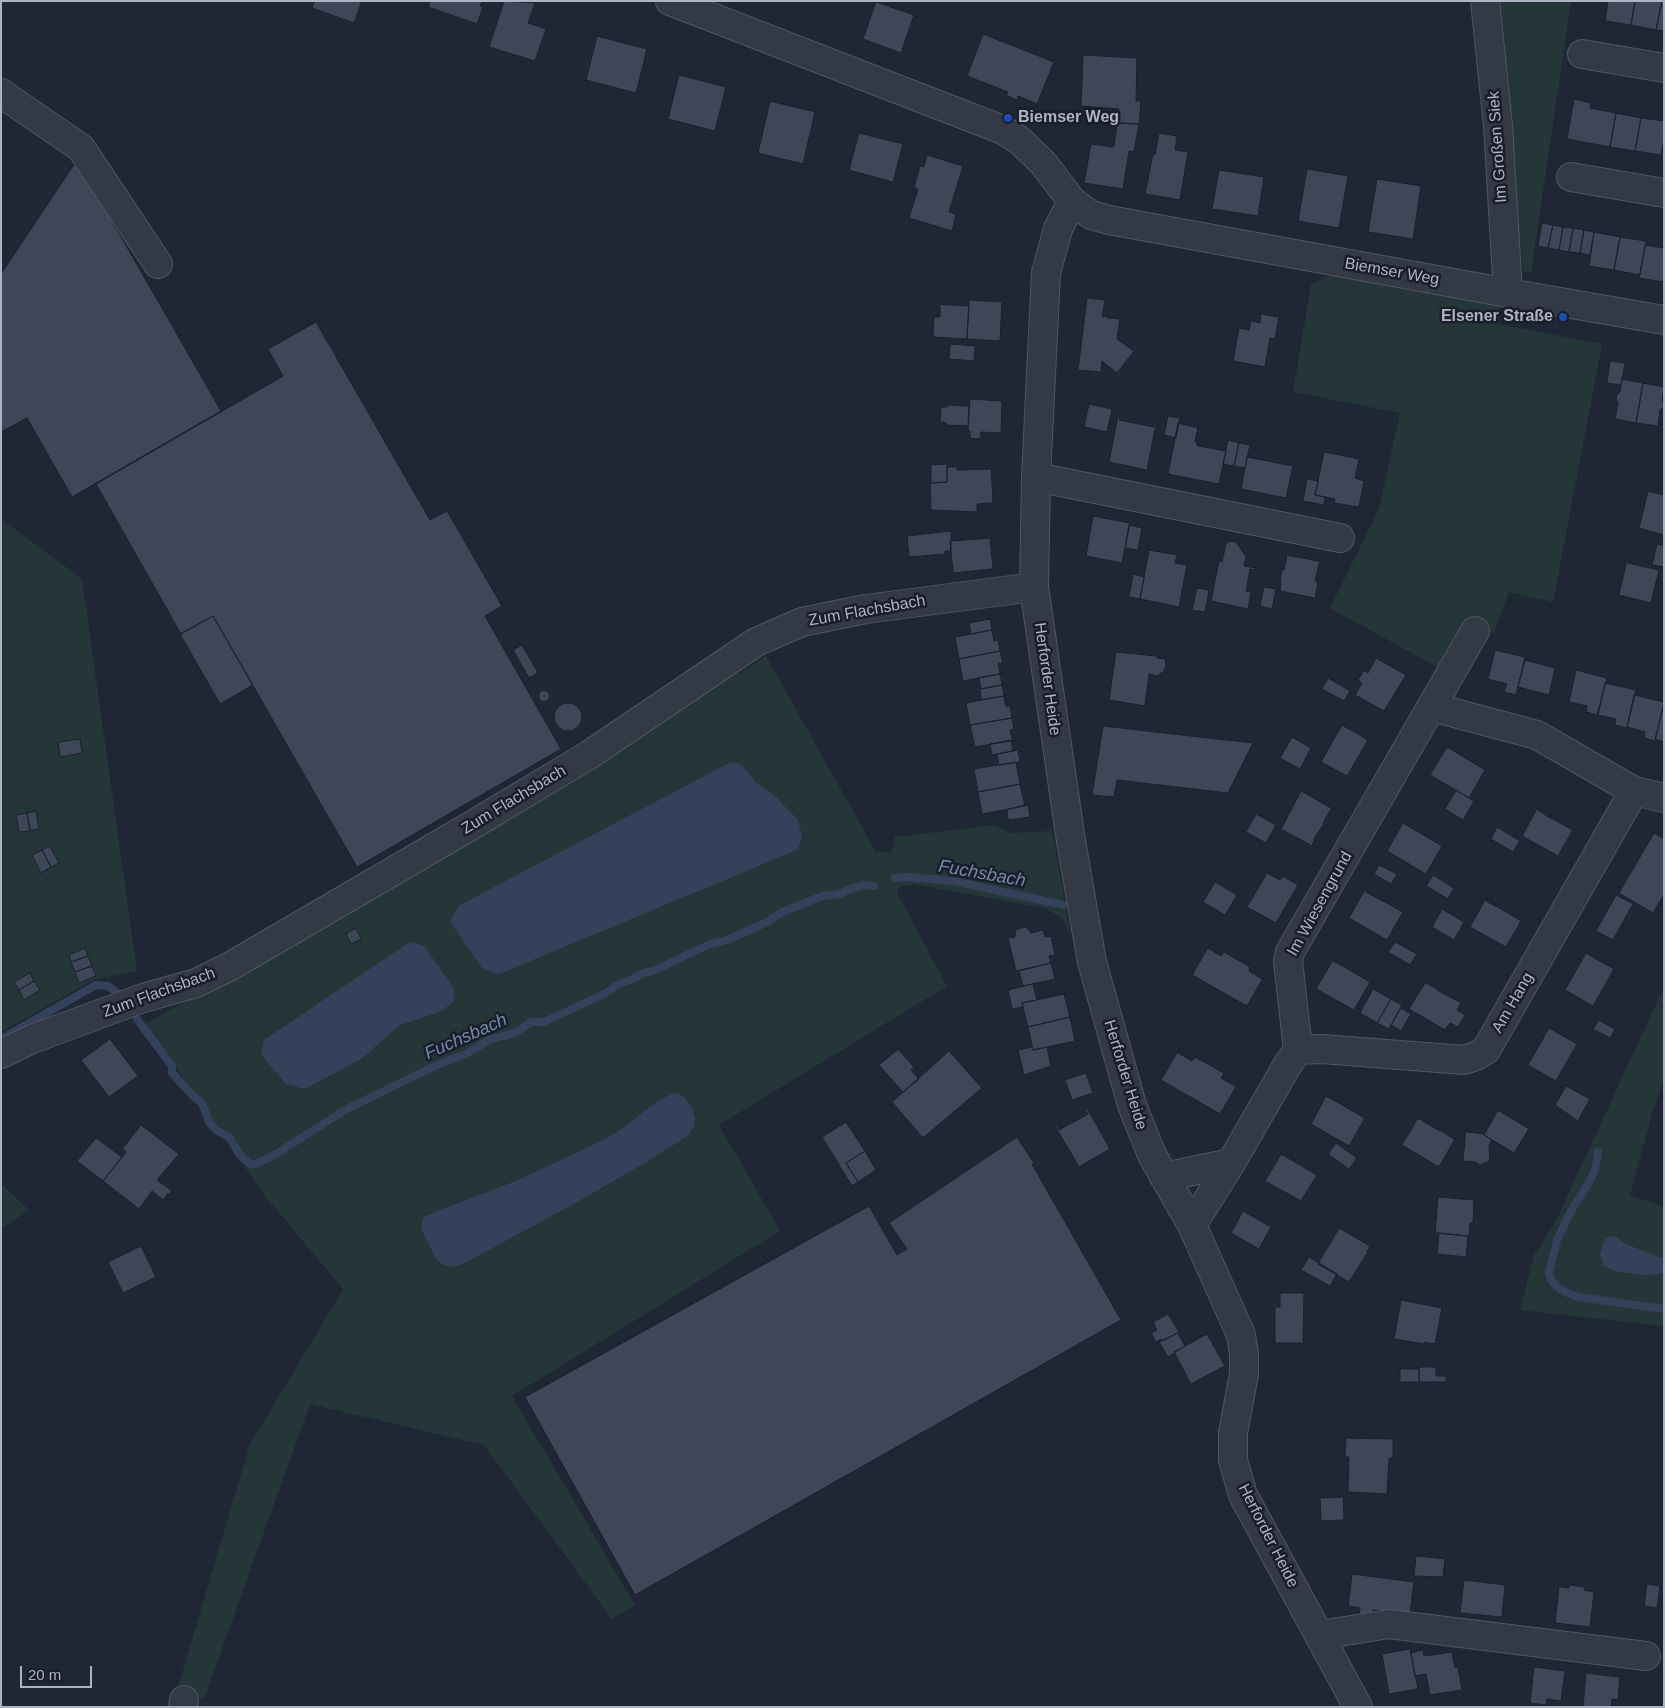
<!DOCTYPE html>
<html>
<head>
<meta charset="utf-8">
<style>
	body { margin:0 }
	#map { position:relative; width:1665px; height:1708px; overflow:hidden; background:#202734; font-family:Arial,sans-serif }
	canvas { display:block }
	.frame { position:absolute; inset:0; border:2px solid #adb3c2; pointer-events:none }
	.scale { position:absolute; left:20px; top:1666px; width:72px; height:22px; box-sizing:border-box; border:2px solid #adb3c2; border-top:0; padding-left:6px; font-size:15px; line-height:18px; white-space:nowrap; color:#adb3c2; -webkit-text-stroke:4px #191e2a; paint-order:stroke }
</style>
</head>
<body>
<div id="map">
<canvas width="1665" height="1708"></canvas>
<div class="frame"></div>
<div class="scale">20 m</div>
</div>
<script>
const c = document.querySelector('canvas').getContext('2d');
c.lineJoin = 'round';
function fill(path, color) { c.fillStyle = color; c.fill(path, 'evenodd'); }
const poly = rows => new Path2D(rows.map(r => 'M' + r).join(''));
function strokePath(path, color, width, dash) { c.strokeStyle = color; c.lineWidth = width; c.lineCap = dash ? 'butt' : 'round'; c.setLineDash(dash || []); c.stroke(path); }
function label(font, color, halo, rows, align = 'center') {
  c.font = font + ' Arial,sans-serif'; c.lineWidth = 5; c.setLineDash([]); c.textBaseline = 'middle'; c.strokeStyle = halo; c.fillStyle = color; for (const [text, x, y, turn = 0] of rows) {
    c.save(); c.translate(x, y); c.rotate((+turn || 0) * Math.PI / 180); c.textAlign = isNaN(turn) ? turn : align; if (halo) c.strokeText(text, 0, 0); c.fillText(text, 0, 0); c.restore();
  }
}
const green = poly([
	[1497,1,1571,1,1531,272,1523,271],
	[1335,272,1498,303,1500,314,1498,324,1602,344,1553,602,1509,592,1494,633,1461,625,1437,667,1330,608,1379,509,1400,413,1293,392,1311,285],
	[1,519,82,579,137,971,93,980,1,1032],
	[766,656,876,852,892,853,895,837,995,825,1011,833,1052,831,1071,936,1062,918,1044,908,913,884,899,887,897,893,947,986,719,1125,780,1231,512,1396,635,1605,612,1619,484,1445,310,1404,204,1699,176,1694,250,1444,343,1289,266,1197,145,1024,405,879],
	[1664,987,1664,1078,1652,1114,1630,1195,1664,1207,1664,1326,1520,1310,1534,1255,1555,1223],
	[1,1184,29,1210,1,1229]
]);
const water = poly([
	[731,762,742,765,755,782,773,794,798,820,802,837,797,850,499,974,482,968,450,921,460,905],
	[410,942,424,946,453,987,454,1001,442,1011,400,1025,361,1059,305,1089,286,1084,261,1054,264,1040],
	[675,1093,683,1096,692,1107,695,1119,694,1126,689,1135,648,1161,570,1206,461,1265,451,1267,442,1264,436,1259,421,1229,422,1221,425,1216,516,1181,599,1142,617,1132,659,1100],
	[1610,1236,1617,1237,1623,1243,1664,1259,1664,1274,1643,1275,1619,1272,1610,1269,1604,1266,1600,1255,1604,1241]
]);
const stream = poly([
	[895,878,907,877,953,881,1064,905],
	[137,1019,172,1066,172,1073,193,1096,202,1103,209,1122,216,1130,229,1137,239,1154,250,1164,256,1164,276,1154,345,1110,437,1065,466,1054,491,1039,515,1033,531,1022,544,1022,604,994,619,984,635,978,643,973,653,971,710,944,727,940,767,922,782,912,823,896,839,894,853,888,864,885,874,886],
	[1,1039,96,985,108,986,115,991],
	[1598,1152,1595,1169,1590,1181,1571,1211,1557,1240,1549,1273,1551,1280,1556,1286,1565,1292,1578,1297,1664,1309]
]);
const building = poly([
	[314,1,362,1,354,23,312,8,314,1],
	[430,1,482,1,480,6,483,7,477,24,428,7,430,1],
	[504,1,535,3,528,23,546,29,535,61,489,47,504,1],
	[1608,1,1635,1,1631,25,1605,21,1608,1],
	[1635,1,1662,1,1656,30,1631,25,1635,1],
	[1662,1,1664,1,1664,31,1656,30,1662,1],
	[876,2,914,15,901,53,863,39,876,2],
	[983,34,1054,62,1037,104,1018,96,1017,100,1006,95,1008,92,967,76,983,34],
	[597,36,647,49,636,93,586,80,597,36],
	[1083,55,1137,58,1136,101,1141,101,1139,124,1117,123,1119,109,1081,106,1083,55],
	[679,75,726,87,715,131,668,119,679,75],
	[1574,99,1591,103,1590,108,1616,113,1610,147,1567,139,1574,99],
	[770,101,815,112,803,164,758,153,770,101],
	[1616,113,1641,118,1635,151,1610,147,1616,113],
	[1641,118,1664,121,1664,138,1661,155,1635,151,1641,118],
	[1117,123,1139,124,1134,152,1129,151,1123,189,1084,183,1091,144,1114,147,1117,123],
	[859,133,903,144,893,182,849,170,859,133],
	[1159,133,1177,136,1175,150,1188,152,1180,200,1145,194,1153,154,1155,155,1159,133],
	[927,155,963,166,949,212,956,214,952,231,909,218,918,189,914,187,920,166,924,167,927,155],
	[77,160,221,411,72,497,27,418,1,432,1,274,77,160],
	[1307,169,1348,176,1339,228,1298,221,1307,169],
	[1219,170,1264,177,1258,216,1212,209,1219,170],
	[1377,179,1421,186,1413,239,1368,232,1377,179],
	[1542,223,1553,225,1548,248,1538,246,1542,223],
	[1553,225,1563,227,1559,250,1548,248,1553,225],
	[1563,227,1573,228,1569,252,1559,250,1563,227],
	[1573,228,1584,230,1580,253,1569,252,1573,228],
	[1584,230,1594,232,1590,255,1580,253,1584,230],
	[1594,232,1620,237,1614,270,1589,266,1594,232],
	[1620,237,1646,241,1640,275,1614,270,1620,237],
	[1645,245,1664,248,1664,282,1639,278,1645,245],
	[1087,298,1105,300,1102,317,1107,316,1107,318,1120,319,1117,339,1134,351,1117,373,1102,361,1101,372,1078,370,1087,298],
	[969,300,1002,302,1000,341,967,339,969,300],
	[935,304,969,306,967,339,933,337,934,317,940,317,940,306,934,305,935,304],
	[1261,314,1279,317,1275,339,1270,338,1265,367,1233,361,1239,328,1249,330,1251,321,1260,323,1261,314],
	[316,322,430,520,447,511,502,606,485,616,561,749,357,867,213,616,181,634,96,484,283,376,268,349,316,322],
	[950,344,975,346,974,361,949,359,950,344],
	[1610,361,1625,363,1621,385,1607,383,1610,361],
	[1622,379,1643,383,1636,423,1615,419,1618,403,1616,399,1617,394,1620,392,1622,379],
	[1643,383,1664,387,1662,399,1664,407,1660,410,1658,426,1636,423,1643,383],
	[970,399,1002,401,1001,433,981,432,980,439,970,438,970,431,968,431,970,399],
	[1089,404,1112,409,1107,432,1084,427,1089,404],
	[947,405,969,406,968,426,946,425,946,423,940,422,941,407,947,407,947,405],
	[1118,416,1120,416,1119,420,1154,427,1154,423,1156,424,1147,470,1109,462,1118,416],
	[1168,416,1180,418,1176,438,1164,435,1168,416],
	[1178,423,1198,428,1195,441,1198,446,1226,451,1219,484,1168,474,1178,423],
	[1228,440,1239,443,1234,466,1223,464,1228,440],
	[1239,443,1250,445,1245,468,1234,466,1239,443],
	[1324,452,1359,459,1355,478,1364,481,1359,507,1334,503,1335,499,1315,495,1324,452],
	[1247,457,1293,466,1286,498,1241,489,1247,457],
	[948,464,947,467,947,482,931,483,931,465,948,464],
	[947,467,957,467,957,470,991,469,993,501,992,503,977,504,977,512,931,510,930,483,947,482,947,467],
	[1307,479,1318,481,1315,495,1325,497,1324,505,1303,501,1307,479],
	[1648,491,1664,495,1664,535,1639,528,1648,491],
	[1093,516,1130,523,1122,563,1086,556,1093,516],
	[1129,525,1142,528,1138,550,1125,548,1129,525],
	[951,531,951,551,945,551,945,554,909,557,907,536,951,531],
	[990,538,993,569,953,573,950,541,990,538],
	[1230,541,1236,542,1246,557,1244,566,1256,568,1256,570,1250,569,1246,591,1251,592,1248,609,1211,601,1219,561,1222,562,1226,544,1230,541],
	[1657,544,1664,546,1664,567,1652,565,1657,544],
	[1149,550,1177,555,1175,563,1187,565,1179,607,1140,599,1149,550],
	[1287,555,1322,562,1319,564,1315,581,1318,582,1315,598,1280,591,1281,581,1280,581,1282,569,1284,570,1287,555],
	[1623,562,1659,570,1651,603,1615,594,1619,594,1626,564,1623,562],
	[1133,574,1144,577,1140,599,1129,597,1133,574],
	[1264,587,1276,589,1272,609,1260,606,1264,587],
	[1197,588,1209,590,1205,612,1192,610,1197,588],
	[213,616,253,685,220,704,180,634,213,616],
	[990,619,992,630,971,634,969,623,990,619],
	[997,629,992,631,994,641,998,640,1000,651,959,659,955,637,997,629],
	[522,645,538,673,529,678,513,650,522,645],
	[1495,650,1525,657,1516,695,1504,692,1507,684,1488,679,1495,650],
	[1000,651,1003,663,998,664,1000,673,1004,672,1004,673,963,681,959,659,1000,651],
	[1116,652,1157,656,1157,658,1165,659,1166,666,1163,672,1157,676,1149,674,1145,706,1109,700,1116,652],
	[1376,658,1406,675,1384,711,1355,695,1362,683,1358,680,1364,670,1368,673,1376,658],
	[1525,660,1555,668,1549,695,1518,687,1525,660],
	[1576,670,1607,678,1597,715,1586,712,1587,706,1569,702,1576,670],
	[1000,674,1002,685,981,689,979,678,1000,674],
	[1328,678,1350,691,1344,701,1322,689,1328,678],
	[1605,683,1636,690,1627,728,1615,725,1616,719,1598,715,1605,683],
	[1002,685,1004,696,979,700,979,699,981,699,980,689,1002,685],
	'538.5 696a5.5 5.5 0 1 1 11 0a5.5 5.5 0 1 1-11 0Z',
	[1008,695,1004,697,1006,707,1010,706,1012,718,970,725,966,703,1008,695],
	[1634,695,1664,702,1655,741,1644,738,1645,732,1627,727,1634,695],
	'554 717a14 14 0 1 1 28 0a14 14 0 1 1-28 0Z',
	[1663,708,1664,708,1664,742,1655,739,1663,708],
	[1012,718,1014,729,1010,730,1012,739,1016,740,975,747,970,725,1012,718],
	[1342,725,1368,740,1347,776,1321,762,1342,725],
	[1103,726,1253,743,1228,793,1117,780,1114,797,1092,795,1103,726],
	[1292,737,1311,748,1300,769,1280,758,1292,737],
	[80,739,82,753,60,757,58,742,80,739],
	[1011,740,1013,751,992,755,990,744,1011,740],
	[1447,747,1485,770,1469,798,1430,775,1447,747],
	[1018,750,1020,762,999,765,997,754,1018,750],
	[1016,762,1020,784,978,792,974,769,1016,762],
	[1020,784,1025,806,982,814,978,792,1020,784],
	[1456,790,1474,801,1463,820,1445,809,1456,790],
	[1301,791,1333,809,1331,809,1323,823,1324,824,1315,837,1312,846,1281,829,1301,791],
	[1024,805,1028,805,1030,817,1008,820,1007,810,1024,805],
	[1538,807,1538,810,1548,817,1551,814,1549,817,1573,830,1558,856,1522,836,1538,807],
	[36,811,39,829,30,831,27,813,36,811],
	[27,813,30,831,19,832,16,815,27,813],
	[1256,814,1276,825,1266,843,1246,832,1256,814],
	[1403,823,1442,846,1426,874,1387,851,1403,823],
	[1497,827,1520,841,1513,852,1491,839,1497,827],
	[1654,833,1664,839,1664,894,1653,913,1619,893,1654,833],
	[50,846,59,863,51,867,42,850,50,846],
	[42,850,51,867,41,873,32,855,42,850],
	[1379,865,1397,874,1391,884,1374,874,1379,865],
	[1267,873,1280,880,1283,876,1298,885,1276,923,1247,907,1267,873],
	[1433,875,1454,888,1448,899,1426,886,1433,875],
	[1215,882,1237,895,1225,915,1203,902,1215,882],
	[1364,891,1403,912,1387,940,1349,918,1364,891],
	[1616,895,1633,904,1613,940,1596,931,1616,895],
	[1486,898,1486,901,1497,907,1498,905,1498,907,1521,921,1506,947,1470,927,1486,898],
	[1442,909,1464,922,1454,940,1432,927,1442,909],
	[1026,927,1031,933,1043,930,1045,937,1051,936,1055,955,1049,956,1051,963,1016,971,1008,938,1015,937,1016,929,1026,927],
	[356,928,361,939,351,944,346,934,356,928],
	[1395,942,1417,954,1410,965,1388,952,1395,942],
	[1210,944,1211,944,1208,948,1221,956,1224,952,1250,967,1249,971,1262,979,1265,975,1247,1006,1192,975,1210,944],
	[85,948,88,956,71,962,69,955,85,948],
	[1586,953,1614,969,1593,1006,1565,990,1586,953],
	[88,956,92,966,75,972,71,962,88,956],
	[1334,958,1333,961,1345,967,1347,965,1346,968,1370,982,1354,1010,1316,989,1334,958],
	[1051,963,1055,979,1023,986,1019,971,1051,963],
	[92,966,96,976,79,983,75,972,92,966],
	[30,973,34,981,19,990,14,982,30,973],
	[34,981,40,990,24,1000,19,990,34,981],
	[1426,981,1426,983,1437,989,1439,987,1437,990,1461,1003,1457,1010,1465,1015,1458,1027,1450,1023,1445,1030,1409,1009,1426,981],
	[1033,984,1037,1000,1022,1003,1023,1007,1012,1009,1008,990,1033,984],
	[1373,989,1391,999,1377,1023,1360,1013,1373,989],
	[1064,994,1070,1017,1028,1027,1022,1003,1064,994],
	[1391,999,1402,1005,1389,1029,1377,1023,1391,999],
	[1401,1008,1411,1014,1401,1031,1391,1025,1401,1008],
	[1070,1017,1075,1041,1033,1050,1028,1027,1070,1017],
	[1599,1020,1615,1029,1610,1038,1593,1029,1599,1020],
	[1549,1028,1577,1044,1556,1081,1528,1065,1549,1028],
	[110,1039,138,1076,109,1097,81,1060,110,1039],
	[1032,1047,1033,1050,1047,1047,1051,1066,1024,1075,1018,1050,1032,1047],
	[1180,1048,1178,1053,1192,1061,1195,1057,1224,1073,1221,1078,1235,1086,1239,1082,1220,1114,1161,1080,1180,1048],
	[898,1049,914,1067,911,1070,919,1079,903,1092,879,1065,898,1049],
	[949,1051,982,1088,923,1138,892,1102,949,1051],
	[1086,1073,1093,1093,1072,1100,1065,1080,1086,1073],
	[1566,1086,1590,1099,1578,1121,1555,1105,1566,1086],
	[1326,1096,1365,1118,1349,1146,1311,1124,1326,1096],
	[1087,1108,1110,1149,1079,1167,1055,1126,1057,1125,1059,1130,1088,1114,1085,1109,1087,1108],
	[1498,1110,1529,1129,1514,1153,1484,1135,1498,1110],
	[1418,1118,1440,1131,1443,1129,1441,1131,1454,1139,1456,1137,1439,1167,1402,1145,1418,1118],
	[846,1122,865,1151,846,1163,858,1182,852,1186,822,1137,846,1122],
	[141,1125,179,1154,157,1180,172,1191,169,1194,168,1193,163,1200,152,1191,139,1209,103,1181,126,1152,122,1149,141,1125],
	[1466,1127,1467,1132,1484,1134,1484,1135,1492,1140,1489,1145,1490,1161,1480,1165,1475,1162,1463,1161,1466,1127],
	[1017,1137,1034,1163,1032,1164,1121,1320,635,1595,525,1397,869,1206,897,1255,907,1249,889,1223,1017,1137],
	[96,1138,122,1157,103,1181,77,1161,96,1138],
	[1336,1143,1357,1158,1349,1169,1328,1154,1336,1143],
	[865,1151,876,1170,858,1182,846,1163,865,1151],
	[1281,1154,1317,1175,1301,1201,1265,1181,1281,1154],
	[1438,1197,1474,1200,1473,1223,1470,1223,1469,1236,1435,1233,1438,1197],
	[1243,1211,1271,1227,1259,1249,1231,1233,1243,1211],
	[1339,1228,1370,1246,1367,1251,1368,1252,1349,1282,1318,1264,1339,1228],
	[1439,1233,1468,1236,1466,1257,1437,1254,1439,1233],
	[141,1246,156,1277,123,1293,108,1262,141,1246],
	[1309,1257,1337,1274,1330,1286,1301,1270,1309,1257],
	[1280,1293,1304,1293,1303,1343,1275,1343,1275,1307,1280,1307,1280,1293],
	[1401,1300,1442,1308,1435,1344,1424,1342,1424,1344,1394,1339,1401,1300],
	[1168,1314,1179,1332,1163,1341,1161,1339,1156,1342,1151,1333,1157,1330,1153,1322,1168,1314],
	[1178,1333,1185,1346,1168,1357,1159,1342,1178,1333],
	[1207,1334,1225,1366,1191,1384,1174,1352,1207,1334],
	[1419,1367,1436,1367,1436,1376,1446,1376,1446,1382,1419,1382,1419,1367],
	[1399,1369,1419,1369,1419,1382,1399,1382,1400,1381,1400,1369,1399,1369],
	[1346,1438,1393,1439,1393,1458,1389,1458,1387,1494,1348,1492,1349,1457,1345,1457,1346,1438],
	[1343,1497,1344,1520,1321,1521,1320,1498,1343,1497],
	[1416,1556,1445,1559,1443,1577,1414,1576,1416,1556],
	[1352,1574,1414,1582,1410,1613,1373,1610,1372,1617,1359,1616,1360,1608,1348,1606,1352,1574],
	[1464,1580,1505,1585,1502,1617,1460,1613,1464,1580],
	[1647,1584,1660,1586,1657,1608,1644,1606,1647,1584],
	[1569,1585,1585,1587,1584,1590,1594,1592,1590,1627,1555,1623,1559,1587,1569,1588,1569,1585],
	[1410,1649,1418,1689,1389,1694,1382,1654,1410,1649],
	[1423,1650,1424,1656,1452,1652,1455,1668,1458,1667,1462,1690,1430,1695,1426,1674,1415,1676,1411,1653,1423,1650],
	[1534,1667,1565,1671,1561,1701,1547,1699,1546,1705,1530,1703,1534,1667],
	[1586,1673,1620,1677,1618,1700,1612,1699,1611,1707,1583,1707,1586,1673]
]);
const minor = poly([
	[670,1,1003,130,1019,140,1043,163,1072,201,1091,215,1109,220,1508,293,1664,320],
	[1485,1,1498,126,1508,293],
	[1582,54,1664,68],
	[1,93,81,148,158,264],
	[1571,177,1664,193],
	[1072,201,1058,229,1046,273,1036,477,1034,587,1071,841,1092,962,1132,1105,1152,1155,1192,1225,1241,1335,1244,1354,1244,1374,1233,1433,1233,1460,1243,1495,1358,1707],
	[1036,477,1340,538],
	[1432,707,1537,735,1634,791],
	[1298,1050,1322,1049,1464,1060,1476,1056,1486,1050,1634,791,1664,798],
	[1,1054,32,1039,143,998,196,983,229,967,474,824,589,755,756,642,802,622,866,609,1034,587],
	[1164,1177,1231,1163],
	[1192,1225,1231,1163,1288,1064,1298,1050,1288,961,1290,952,1475,631],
	[1320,1635,1389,1624,1646,1656],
	[183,1707,184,1700]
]);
const markers = [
	[1008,118,5,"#1a4fb4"],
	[1563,317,5,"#1a4fb4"]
];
const poiNames = [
	["Biemser Weg",1018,118],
	["Elsener Straße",1553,317,"right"]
];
const streetNames = [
	["Im Großen Siek",1498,147,-94],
	["Biemser Weg",1392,272,10],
	["Zum Flachsbach",867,611,-10],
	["Herforder Heide",1047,679,82],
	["Zum Flachsbach",514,800,-31],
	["Im Wiesengrund",1320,904,-61],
	["Zum Flachsbach",159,993,-20],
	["Am Hang",1513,1003,-60],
	["Herforder Heide",1125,1075,73],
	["Herforder Heide",1268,1536,63]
];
const waterNames = [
	["Fuchsbach",982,874,10],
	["Fuchsbach",466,1037,-24]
];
fill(green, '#253638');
fill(water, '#34415b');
strokePath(stream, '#34415b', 8);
fill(building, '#3e4757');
strokePath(building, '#1b202c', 1);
strokePath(minor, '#515663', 30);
strokePath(minor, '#333945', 28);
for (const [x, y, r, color] of markers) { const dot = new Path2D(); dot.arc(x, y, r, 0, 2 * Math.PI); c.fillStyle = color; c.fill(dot); strokePath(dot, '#191e2a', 2); }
label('bold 16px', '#adb3c2', '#191e2a', poiNames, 'left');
label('16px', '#adb3c2', '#191e2a', streetNames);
label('italic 18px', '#7688aa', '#191e2a', waterNames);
</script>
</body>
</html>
